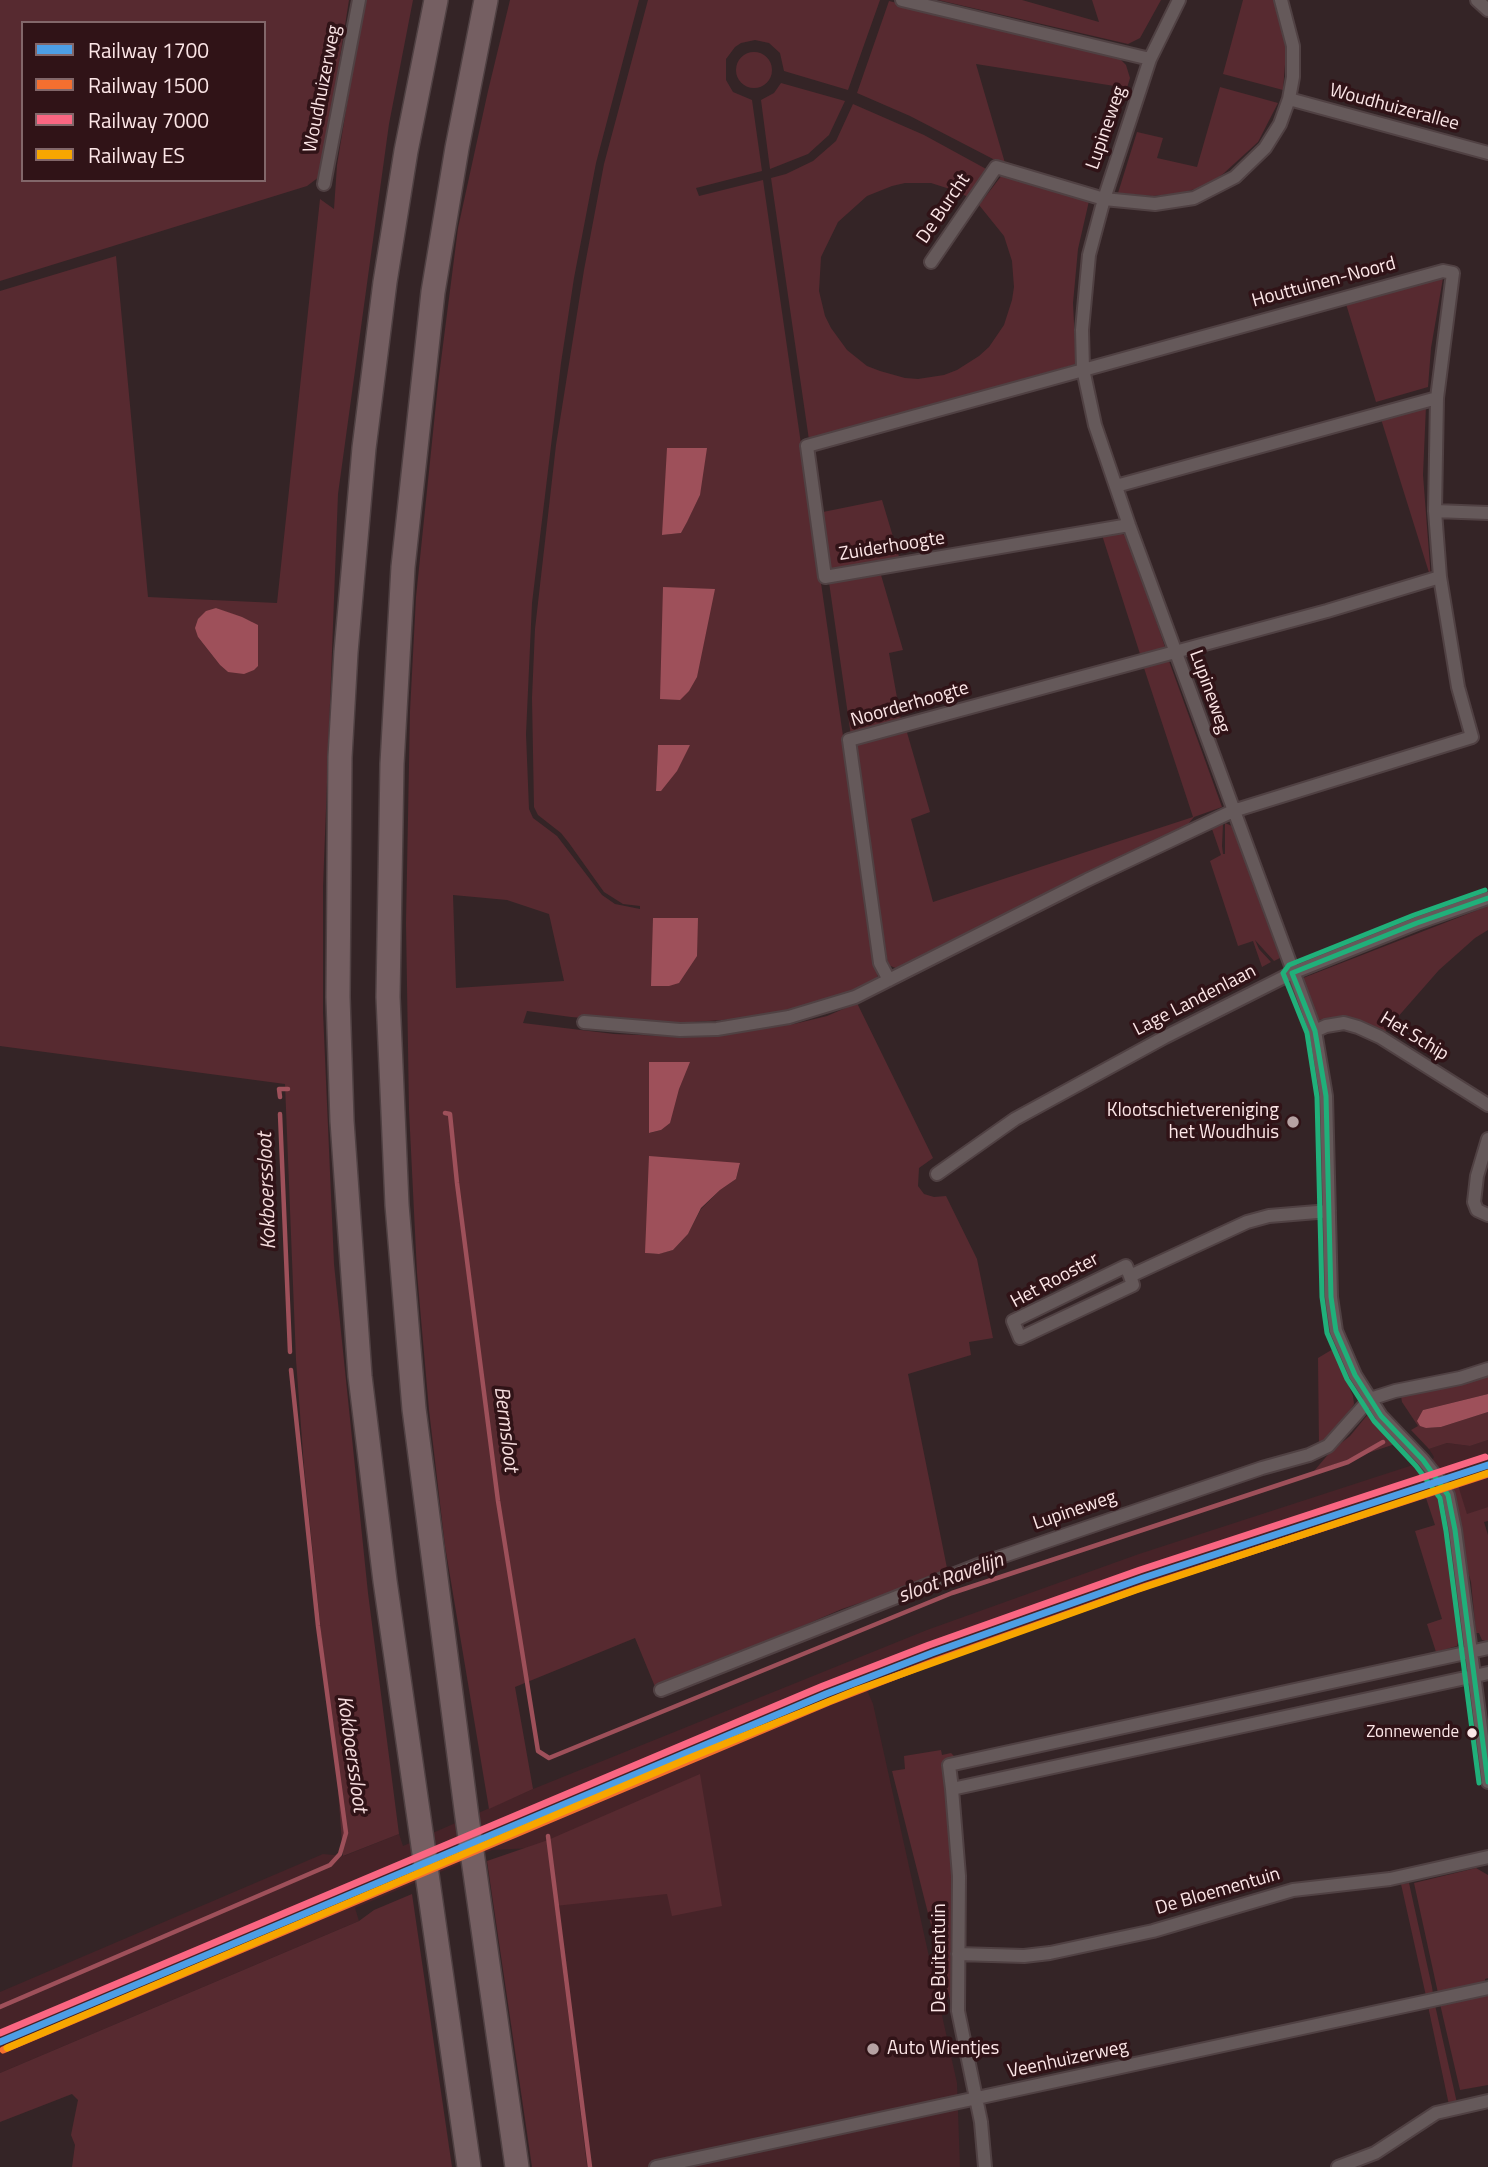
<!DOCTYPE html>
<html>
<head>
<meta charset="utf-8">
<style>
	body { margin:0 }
	#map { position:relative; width:1488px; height:2167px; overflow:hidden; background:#342426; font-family:"Titillium Web",sans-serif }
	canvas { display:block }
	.legend { position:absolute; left:21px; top:21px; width:245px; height:161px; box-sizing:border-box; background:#301317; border:2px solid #82676a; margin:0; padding:9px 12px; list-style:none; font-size:21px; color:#fce6e7 }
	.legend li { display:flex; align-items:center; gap:14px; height:35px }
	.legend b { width:35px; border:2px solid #82676a }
</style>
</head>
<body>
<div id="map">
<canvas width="1488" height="2167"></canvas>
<ul class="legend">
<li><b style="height:9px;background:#4d9ee5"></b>Railway 1700</li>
<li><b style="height:9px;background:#f46f30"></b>Railway 1500</li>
<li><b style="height:9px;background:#fa6682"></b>Railway 7000</li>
<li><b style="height:9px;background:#f7a600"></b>Railway ES</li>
</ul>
</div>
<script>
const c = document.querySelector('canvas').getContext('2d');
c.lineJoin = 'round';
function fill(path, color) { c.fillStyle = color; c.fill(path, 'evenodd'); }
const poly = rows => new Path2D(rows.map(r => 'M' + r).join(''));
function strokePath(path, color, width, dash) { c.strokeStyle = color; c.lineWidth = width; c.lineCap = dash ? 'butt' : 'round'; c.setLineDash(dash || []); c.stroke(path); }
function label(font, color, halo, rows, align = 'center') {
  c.font = font + ' "Titillium Web",sans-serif'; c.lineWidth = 7; c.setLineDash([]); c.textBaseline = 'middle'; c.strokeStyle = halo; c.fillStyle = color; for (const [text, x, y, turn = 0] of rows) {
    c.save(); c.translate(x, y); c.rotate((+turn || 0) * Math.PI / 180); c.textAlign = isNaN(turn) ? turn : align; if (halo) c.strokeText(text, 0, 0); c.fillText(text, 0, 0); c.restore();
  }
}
const built = poly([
	[1488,1440,1488,1507,1467,1515,1456,1482,1452,1484,1432,1461,1434,1457,1429,1449,1447,1443,1470,1446],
	[1416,1464,1425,1470,1441,1492,1043,1625,867,1690,873,1704,957,2083,960,2167,579,2167,532,1848,492,1850,355,1908,359,1921,0,2073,0,1992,323,1854,344,1856,399,1834,403,1846,533,1789,927,1630,1139,1554]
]);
const green = poly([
	[0,0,349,0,323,166,319,177,307,186,0,281],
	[23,23,264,23,264,180,23,180],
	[364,0,413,0,389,124,338,494,323,887,323,1012,334,1264,368,1593,399,1834,343,1856,334,1735,323,1652,304,1467,296,1360,285,1084,0,1046,0,291,116,256,148,597,277,603,320,199,334,209,337,165],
	[216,608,252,622,228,672,220,665,198,637],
	[510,0,639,0,596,163,574,278,561,363,532,603,526,734,529,809,533,818,557,836,602,895,615,904,640,909,640,906,623,904,604,892,569,843,561,833,538,815,534,807,532,698,535,629,556,445,584,270,604,164,648,0,880,0,848,90,784,71,780,53,769,43,755,40,741,43,735,47,726,59,726,80,733,92,752,100,762,171,696,188,699,196,763,180,878,979,851,992,791,1012,751,1018,664,1024,571,1017,527,1011,523,1023,614,1034,664,1036,708,1034,794,1024,827,1016,857,1003,933,1158,919,1168,918,1186,924,1194,934,1197,946,1196,977,1259,993,1338,969,1342,971,1355,908,1374,948,1573,842,1609,656,1689,635,1638,515,1687,533,1789,489,1809,445,1546,429,1410,417,1273,409,1110,406,923,410,711,416,597,438,384,458,228,488,91],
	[700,495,681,533,662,535],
	[658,745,690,745,657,791,656,791],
	[453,895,507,900,549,914,564,981,456,988],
	[689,1062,661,1130,650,1133,649,1133],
	[740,1164,736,1179,720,1190,701,1209,688,1234,673,1250,658,1254,645,1253],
	[938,0,1022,0,1099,22,1092,0,1161,0,1140,38,1128,44],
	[1243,0,1274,0,1282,23,1286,52,1283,90,1223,74],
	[889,1,1118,57,1126,65,1130,78,1127,88,976,64,1005,163,993,159,910,116,857,93],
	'736 70a18 18 0 1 1 36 0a18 18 0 1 1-36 0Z',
	[781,83,845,101,829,135,808,154,770,169,761,100,774,93],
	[1220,87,1278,103,1258,142,1223,174,1206,186,1181,193,1153,196,1118,193,1137,132,1163,138,1157,158,1197,167],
	[853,104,924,135,988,170,968,197,956,191,931,183,905,183,892,186,867,196,838,222,821,257,819,291,825,316,831,328,847,350,867,366,880,371,905,378,918,379,944,375,957,370,979,356,989,347,1004,325,1012,300,1014,287,1012,261,1004,236,979,205,1002,175,1089,201,1078,249,1073,303,1076,364,809,440,771,178,786,174,813,161,836,141],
	[1443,278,1431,348,1428,387,1376,402,1346,304],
	[1426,406,1423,475,1431,579,1381,419],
	[882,500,900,560,829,571,823,512],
	[1115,533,1127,535,1165,647,1140,654,1102,535],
	[881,575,903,650,889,653,901,720,855,732,851,736,829,582],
	[1169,661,1222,807,1194,817,1183,830,898,969,888,965,855,749,857,745,906,729,930,812,911,819,933,902,1193,817,1144,668],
	[1225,823,1232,826,1280,958,1274,961,1255,940,1259,949,1271,962,1262,967,1253,941,1238,946,1210,861,1221,855,1212,829,1223,824,1222,846,1223,854,1225,854],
	[1488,906,1488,930,1475,938,1439,970,1382,1035,1340,1018,1318,1020,1303,978],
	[1333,1349,1353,1396,1354,1404,1349,1412,1352,1414,1319,1447,1318,1358],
	[1488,1375,1488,1394,1423,1410,1422,1424,1426,1428,1441,1427,1488,1412,1488,1440,1470,1446,1447,1443,1429,1449,1411,1430,1418,1426,1402,1402,1401,1396],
	[1369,1413,1395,1444,1314,1471,1331,1451,1350,1436],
	[1457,1482,1467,1514,1488,1507,1488,1521,1484,1522,1488,1535,1488,1640,1486,1641,1482,1640,1479,1633,1476,1633,1471,1582,1465,1562,1460,1520,1451,1487,1452,1484],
	[1441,1492,1445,1499,1456,1599,1463,1635,1460,1635,1457,1646,1436,1652,1427,1624,1442,1619,1415,1531,1435,1525,1426,1498],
	[941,1750,942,1755,951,1753,958,1760,944,1763,953,1842,952,2008,892,1771,905,1769,904,1756],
	[700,1774,722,1906,672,1916,667,1894,555,1906,587,2167,532,2167,487,1861,548,1840],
	[1476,1868,1488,1875,1488,1978,1485,1979,1485,1983,1438,1993,1414,1883],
	[1409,1883,1432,1987,1433,1994,1426,1996,1401,1884],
	[412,1894,452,2167,72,2167,75,2145,71,2135,78,2100,72,2094,0,2122,0,2073,359,1921,374,1910],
	[1488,1993,1488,2085,1460,2090,1440,2004],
	[1435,2005,1457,2103,1449,2105,1428,2006]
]);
const water = poly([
	[667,448,707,448,700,495,687,522,681,533,662,535],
	[663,587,715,589,697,677,689,691,680,700,660,699],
	[216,608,242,617,258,625,258,666,254,670,244,674,228,672,220,665,198,637,195,628,198,619,206,611],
	[658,745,690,745,677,771,661,791,656,791],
	[653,918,698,918,697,956,679,983,669,986,651,986],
	[649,1062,690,1062,679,1089,670,1123,661,1130,649,1133],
	[649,1156,740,1163,736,1179,720,1190,701,1208,688,1234,673,1250,659,1254,645,1253],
	[1488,1394,1488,1412,1441,1427,1426,1428,1420,1426,1417,1421,1423,1410]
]);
const stream = poly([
	[280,1097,279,1089,288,1089],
	[445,1113,450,1114,457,1183,498,1501,538,1751,549,1758,952,1593,1348,1462,1383,1442],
	[280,1114,290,1352],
	[548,1836,590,2167],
	[0,2007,330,1865,340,1854,346,1833,318,1626,291,1370]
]);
const minor = poly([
	[902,0,1150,59],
	[1179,0,1150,59,1104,199,1089,255,1082,330,1083,369,1095,425,1129,525,1315,1031,1326,1096,1331,1297,1336,1331,1355,1375,1381,1416,1423,1460,1440,1481,1448,1495,1455,1530,1488,1782],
	[1477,0,1488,10],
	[1289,99,1488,153],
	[324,184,359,0],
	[931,262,996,167,1104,199,1155,204,1194,198,1235,177,1265,148,1280,124,1289,99,1293,77,1293,46,1281,0],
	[1116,486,1437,398],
	[1435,511,1488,513],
	[889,980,880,963,849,740,1327,611,1440,577],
	[584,1022,680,1030,717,1029,789,1017,855,997,1087,880,1233,811,1472,737,1458,687,1440,577,1435,511,1437,398,1453,273,1443,271,807,446,825,577,1129,525],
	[1315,1031,1326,1026,1344,1023,1358,1027,1380,1037,1488,1105],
	[1488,1139,1477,1176,1474,1202,1477,1210,1488,1215],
	[937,1174,1015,1119,1165,1037,1292,973,1417,923,1488,898],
	[1130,1276,1133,1285,1020,1338,1013,1321,1126,1266,1130,1276,1247,1222,1269,1216,1329,1211],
	[1370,1399,1395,1391,1460,1378,1488,1369],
	[1488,1648,949,1765,952,1789,1488,1673],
	[661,1690,983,1563,1262,1468,1309,1455,1328,1446,1370,1399],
	[952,1789,959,1876,958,2011,981,2122,985,2167],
	[958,1954,1024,1956,1050,1953,1153,1931,1293,1890,1390,1879,1488,1857],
	[656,2167,1488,1988],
	[1338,2167,1375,2153,1436,2113,1488,2101]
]);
const motorway = poly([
	[436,0,406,151,385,282,364,448,346,652,340,757,338,997,342,1121,360,1376,385,1581,469,2167],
	[486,0,457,148,433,292,403,567,392,764,388,997,397,1205,414,1409,467,1817,517,2167]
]);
const bus1 = poly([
	[1488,898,1417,923,1292,973,1315,1031,1326,1096,1331,1297,1336,1331,1355,1375,1381,1416,1423,1460,1448,1495,1455,1530,1488,1782]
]);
const bus2 = poly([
	[1479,1783,1446,1531,1440,1498,1416,1466,1374,1421,1347,1379,1327,1333,1322,1297,1317,1097,1307,1033,1283,973,1289,965,1414,915,1485,890]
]);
const rail1 = poly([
	[0,2042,826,1694,932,1653,1143,1578,1488,1465]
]);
const rail2 = poly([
	[3,2050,829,1702,935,1661,1146,1586,1488,1474]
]);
const rail3 = poly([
	[0,2033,823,1686,929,1645,1140,1570,1485,1457]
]);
const rail4 = poly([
	[7,2048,687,1759,857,1690,1136,1590,1488,1473]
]);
const markers = [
	[1293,1122,7,"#b6a2a3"],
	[1472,1733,6,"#fce6e7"],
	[873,2049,7,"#b6a2a3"]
];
const busNames = [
	["Zonnewende",1459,1733]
];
const streetNames = [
	["Woudhuizerweg",323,89,-79],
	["Woudhuizerallee",1394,108,15],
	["Lupineweg",1107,128,-71],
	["De Burcht",944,209,-56],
	["Houttuinen-Noord",1324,283,-15],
	["Zuiderhoogte",892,547,-9],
	["Lupineweg",1209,692,70],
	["Noorderhoogte",910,705,-16],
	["Lage Landenlaan",1195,1001,-27],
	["Het Schip",1414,1037,31],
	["Het Rooster",1055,1281,-28],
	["Lupineweg",1075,1511,-19],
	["De Bloementuin",1218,1892,-16],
	["De Buitentuin",940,1958,-90],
	["Veenhuizerweg",1068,2060,-12]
];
const poiNames = [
	["Klootschietvereniging",1279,1111],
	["het Woudhuis",1279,1133],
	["Auto Wientjes",887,2049,"left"]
];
const waterNames = [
	["Kokboerssloot",268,1191,-92],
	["Bermsloot",505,1429,83],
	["sloot Ravelijn",951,1579,-20],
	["Kokboerssloot",351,1754,82]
];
fill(built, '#462328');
fill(green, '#572a30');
fill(water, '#9e505a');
strokePath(stream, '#9e505a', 4.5);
strokePath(minor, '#504143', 16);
strokePath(motorway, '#504143', 26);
strokePath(minor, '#65595a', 12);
strokePath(motorway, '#755f62', 23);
strokePath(bus1, '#20b07a', 5);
strokePath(bus2, '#20b07a', 5);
strokePath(rail1, '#4d9ee5', 7);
strokePath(rail2, '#f46f30', 7);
strokePath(rail3, '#fa6682', 7);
strokePath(rail4, '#f7a600', 7);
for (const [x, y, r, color] of markers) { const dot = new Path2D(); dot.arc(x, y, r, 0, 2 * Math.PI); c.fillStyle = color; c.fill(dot); strokePath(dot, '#301317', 2.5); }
label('17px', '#fce6e7', '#301317', busNames, 'right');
label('19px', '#fce6e7', '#301317', streetNames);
label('19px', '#fce6e7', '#301317', poiNames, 'right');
label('italic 21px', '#f5dcdd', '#301317', waterNames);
</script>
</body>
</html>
